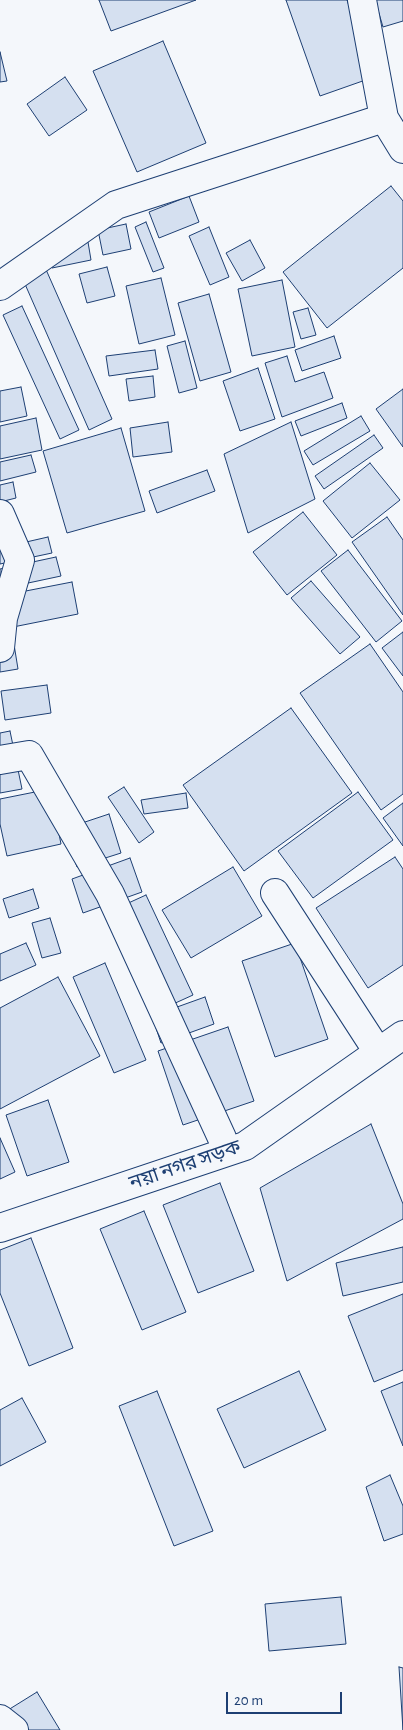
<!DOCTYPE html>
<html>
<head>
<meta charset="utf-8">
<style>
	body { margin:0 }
	#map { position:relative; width:403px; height:1730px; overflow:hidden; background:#f4f7fb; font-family:"Alegreya Sans",sans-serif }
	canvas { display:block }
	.scale { position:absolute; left:226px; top:1692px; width:116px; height:22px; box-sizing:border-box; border:2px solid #1d3f73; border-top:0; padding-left:6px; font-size:15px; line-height:18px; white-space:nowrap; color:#1d3f73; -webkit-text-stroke:4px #f4f7fb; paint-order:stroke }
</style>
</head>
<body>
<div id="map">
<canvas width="403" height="1730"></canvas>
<div class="scale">20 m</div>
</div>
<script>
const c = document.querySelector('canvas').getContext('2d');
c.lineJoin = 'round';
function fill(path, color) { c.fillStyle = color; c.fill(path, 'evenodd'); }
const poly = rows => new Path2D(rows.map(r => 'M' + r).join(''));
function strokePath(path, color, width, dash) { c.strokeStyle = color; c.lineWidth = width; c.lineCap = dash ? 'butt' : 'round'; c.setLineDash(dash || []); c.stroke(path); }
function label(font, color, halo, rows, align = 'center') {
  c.font = font + ' "Alegreya Sans","Noto Sans Bengali",sans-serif'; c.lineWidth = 4; c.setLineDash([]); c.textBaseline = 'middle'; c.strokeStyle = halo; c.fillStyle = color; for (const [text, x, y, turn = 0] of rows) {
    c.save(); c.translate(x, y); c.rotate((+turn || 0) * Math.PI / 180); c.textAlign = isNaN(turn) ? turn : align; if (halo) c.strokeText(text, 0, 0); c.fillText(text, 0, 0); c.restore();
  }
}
const building = poly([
	[99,0,196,0,111,31,99,0],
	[286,0,347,0,374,77,320,96,286,0],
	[375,0,403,0,403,21,383,27,375,0],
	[163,41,206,143,137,172,93,71,163,41],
	[0,52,7,81,0,82,0,52],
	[65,77,87,110,49,136,27,104,65,77],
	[391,186,403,201,403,268,327,328,283,272,391,186],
	[189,196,199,222,159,238,149,212,189,196],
	[146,222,164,268,153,272,135,227,146,222],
	[126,224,131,249,103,255,98,230,126,224],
	[209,227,229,277,210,285,189,236,209,227],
	[87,236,91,260,52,268,47,244,87,236],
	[250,240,265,268,242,281,226,253,250,240],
	[44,265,112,419,89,430,21,275,44,265],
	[107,267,115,296,87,303,79,274,107,267],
	[161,278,175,335,139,344,126,286,161,278],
	[282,280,295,347,252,356,238,289,282,280],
	[209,294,231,372,200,381,178,303,209,294],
	[22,306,79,430,60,439,3,315,22,306],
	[308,308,316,335,301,339,293,312,308,308],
	[334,336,341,358,302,371,295,350,334,336],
	[185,341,197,388,179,393,167,346,185,341],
	[155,350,158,369,109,376,106,356,155,350],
	[287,356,295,382,324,372,333,398,282,417,265,363,287,356],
	[258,368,275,419,240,431,223,381,258,368],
	[153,376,155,397,129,401,126,379,153,376],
	[21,387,27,416,0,422,0,391,21,387],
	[403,389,403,447,376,409,403,389],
	[342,403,347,418,301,436,295,421,342,403],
	[361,416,370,431,313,465,304,451,361,416],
	[36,418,42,450,0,459,0,426,36,418],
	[168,422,172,452,133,457,130,428,168,422],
	[291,422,315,499,248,533,224,454,291,422],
	[121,428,145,511,67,533,43,451,121,428],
	[374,435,383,448,324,489,315,476,374,435],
	[31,455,36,472,0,481,0,462,31,455],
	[370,463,400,500,352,538,323,501,370,463],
	[207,470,215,491,157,513,149,491,207,470],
	[13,482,16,498,0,502,0,485,13,482],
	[303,512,337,555,287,595,253,552,303,512],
	[387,517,403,540,403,615,352,542,387,517],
	[48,537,52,553,0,564,0,548,48,537],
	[348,550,402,621,376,642,321,571,348,550],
	[56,557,61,576,0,589,0,569,56,557],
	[311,581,360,637,340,654,291,598,311,581],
	[72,582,78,614,3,629,0,596,72,582],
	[12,632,18,669,0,672,0,634,12,632],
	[403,632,403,676,382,648,403,632],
	[370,644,403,692,403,794,381,810,300,693,370,644],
	[47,685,51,713,5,720,1,691,47,685],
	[291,708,352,793,244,871,183,785,291,708],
	[10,731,22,789,0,793,0,733,10,731],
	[124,787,154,832,139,843,108,797,124,787],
	[50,789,61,844,7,856,0,824,0,799,50,789],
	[358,792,393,840,313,898,278,851,358,792],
	[186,793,188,808,144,814,141,800,186,793],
	[403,803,403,846,383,818,403,803],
	[109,814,121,853,77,867,64,829,109,814],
	[395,857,403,869,403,965,368,988,316,908,395,857],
	[130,858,142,892,83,913,72,879,130,858],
	[233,867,262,916,191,958,162,910,233,867],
	[33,889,39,908,9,918,3,899,33,889],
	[146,895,193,995,171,1005,124,905,146,895],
	[50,918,61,953,42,958,32,923,50,918],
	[26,943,36,965,0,981,0,954,26,943],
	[295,943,328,1039,275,1057,242,961,295,943],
	[105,963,146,1060,114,1073,73,977,105,963],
	[58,977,100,1056,0,1109,0,1008,58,977],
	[205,997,214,1024,161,1043,152,1016,205,997],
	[228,1027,254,1101,183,1125,158,1051,228,1027],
	[48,1100,69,1162,27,1176,6,1115,48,1100],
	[371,1124,403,1204,403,1219,287,1281,260,1188,371,1124],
	[0,1138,15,1172,0,1179,0,1138],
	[220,1183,254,1271,198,1293,163,1205,220,1183],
	[144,1211,186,1312,142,1330,100,1229,144,1211],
	[31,1238,73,1348,29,1366,0,1293,0,1250,31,1238],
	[403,1247,403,1282,343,1296,336,1263,403,1247],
	[403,1294,403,1370,374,1382,348,1316,403,1294],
	[299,1371,326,1430,244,1468,217,1409,299,1371],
	[403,1382,403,1446,381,1391,403,1382],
	[157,1391,213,1531,174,1546,119,1406,157,1391],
	[22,1398,46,1442,0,1466,0,1410,22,1398],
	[390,1475,403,1506,403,1534,384,1541,366,1487,390,1475],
	[341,1597,346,1644,269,1651,265,1604,341,1597],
	[399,1667,403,1668,403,1730,399,1667],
	[37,1692,60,1730,0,1730,0,1715,37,1692]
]);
const minor = poly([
	[362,0,384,118,403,149],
	[0,286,116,205,384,118],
	[0,514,20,560,3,618,0,648],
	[0,760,29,755,110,894,222,1138],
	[275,893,378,1052],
	[0,1228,245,1146,403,1035],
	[0,1719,14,1730]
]);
const streetNames = [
	["নয়া নগর সড়ক",185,1165,-19]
];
fill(building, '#d5e0f0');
strokePath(building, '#1d3f73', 1);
strokePath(minor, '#1d3f73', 30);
strokePath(minor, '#f4f7fb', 28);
label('20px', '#1d3f73', '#f4f7fb', streetNames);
</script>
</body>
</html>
